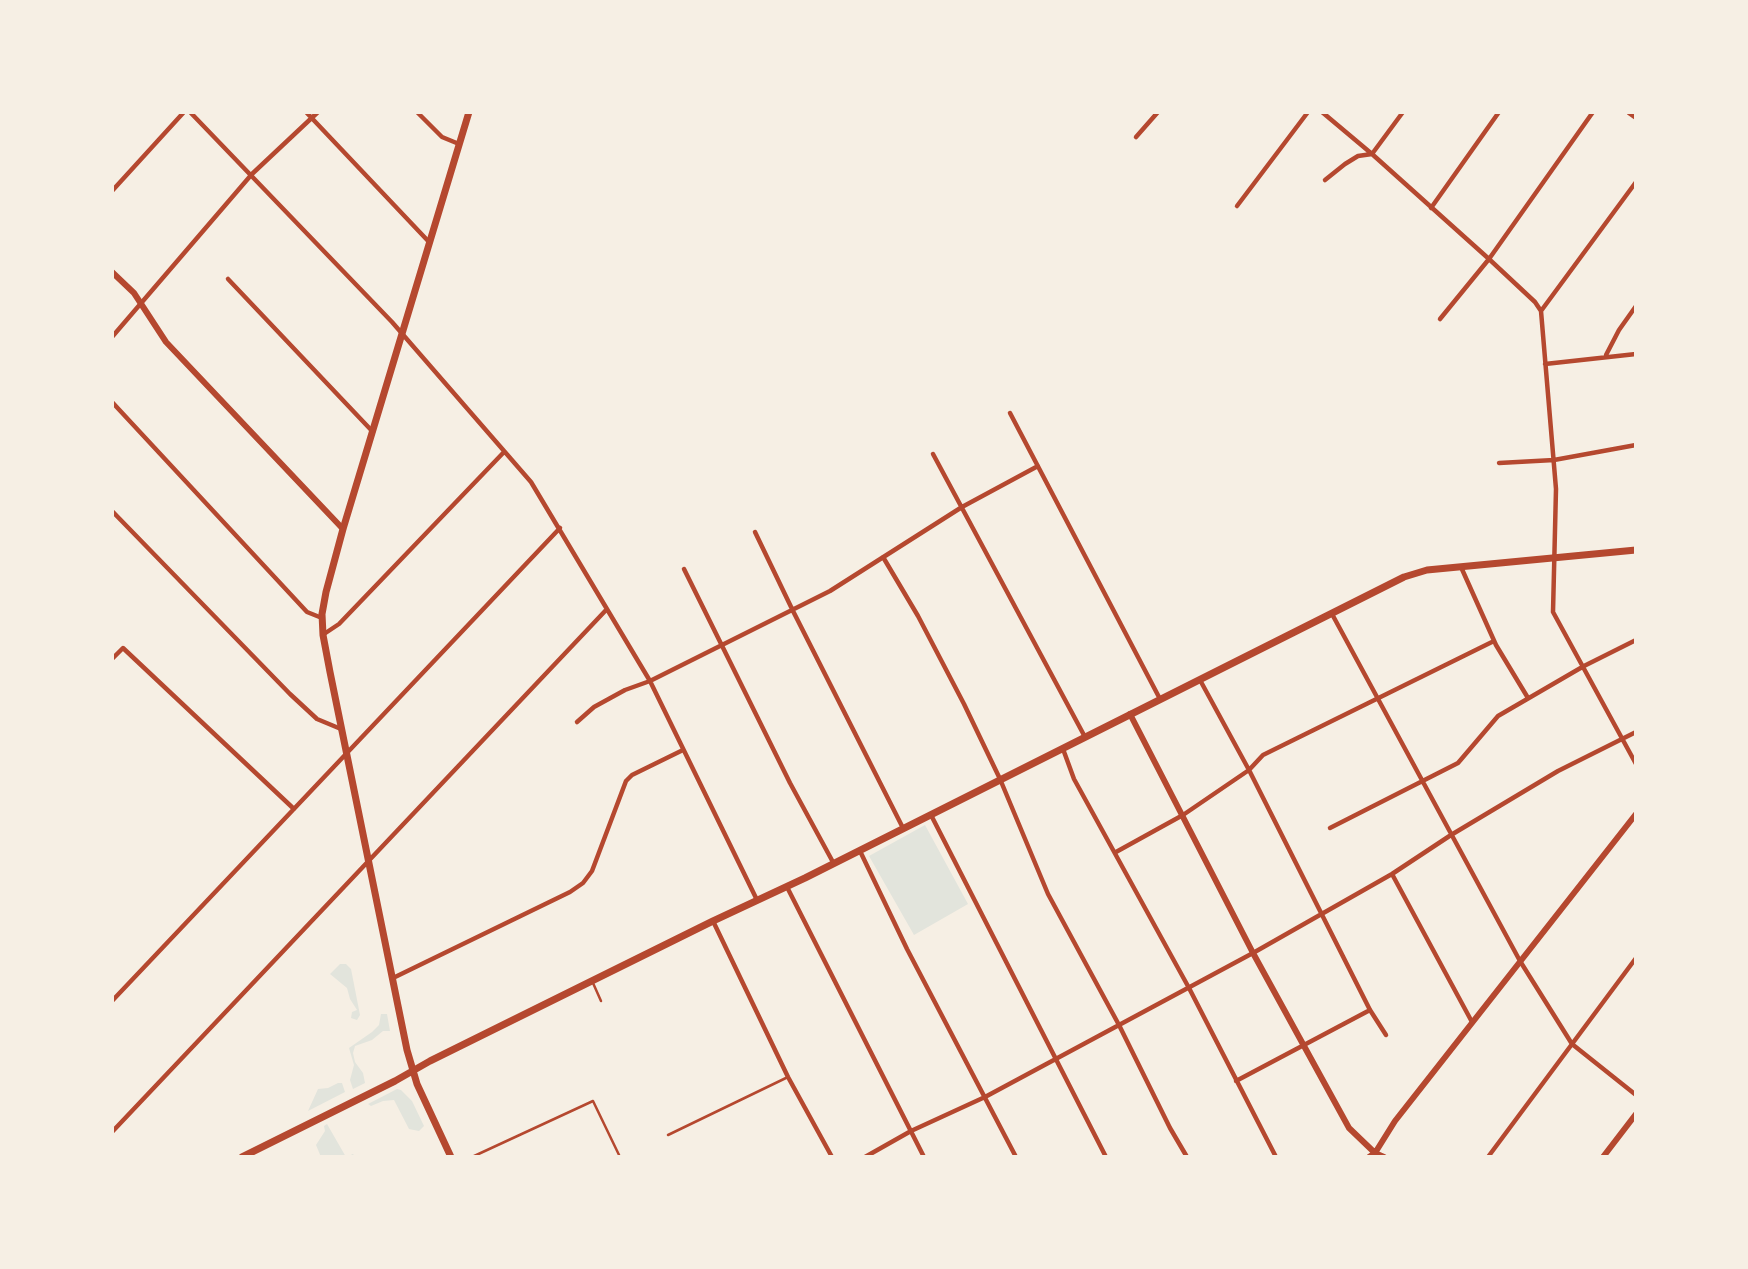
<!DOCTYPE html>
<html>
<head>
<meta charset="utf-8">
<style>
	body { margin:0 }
	#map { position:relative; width:1748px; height:1269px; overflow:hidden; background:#f6efe4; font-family:Georgia,serif }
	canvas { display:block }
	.frame { position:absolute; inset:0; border:114px solid #f6efe4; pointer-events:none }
</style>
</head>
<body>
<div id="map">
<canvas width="1748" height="1269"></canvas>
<div class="frame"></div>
</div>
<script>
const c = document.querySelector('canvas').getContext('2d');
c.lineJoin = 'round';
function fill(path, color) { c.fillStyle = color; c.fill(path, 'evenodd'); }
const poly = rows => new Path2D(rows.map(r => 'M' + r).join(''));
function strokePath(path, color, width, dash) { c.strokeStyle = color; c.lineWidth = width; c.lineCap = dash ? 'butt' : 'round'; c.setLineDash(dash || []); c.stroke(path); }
const green = poly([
	[925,825,968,904,914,935,869,856],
	[340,964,346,964,351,969,360,1015,357,1020,351,1018,352,1012,357,1010,350,999,347,988,330,974],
	[381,1014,387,1014,390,1031,383,1031,372,1040,355,1046,353,1053,355,1062,363,1073,365,1083,353,1089,350,1080,354,1065,349,1048,372,1032,379,1025],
	[338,1083,342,1083,345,1092,308,1111,318,1089,328,1088],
	[397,1089,401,1090,412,1101,424,1126,419,1131,409,1129,394,1100,383,1101,371,1106,368,1104],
	[327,1124,346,1157,353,1154,355,1157,321,1157,316,1145,325,1131,324,1126]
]);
const service = poly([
	[593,983,601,1001],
	[668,1135,788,1077],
	[472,1157,593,1101,620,1157]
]);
const minor = poly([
	[190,112,392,322,531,482,650,681,757,900],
	[306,112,430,243],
	[417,112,442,137,459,144],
	[1322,112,1372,154,1489,259,1535,302,1541,311],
	[1136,137,1158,112],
	[1325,180,1345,164,1358,156,1372,154,1403,112],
	[1636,182,1541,311,1556,489,1553,612,1636,764],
	[112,191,184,112],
	[1237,206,1308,112],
	[1431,208,1499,112],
	[228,279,373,432],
	[1440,319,1489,259,1593,112],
	[112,337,252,174,318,112],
	[1606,355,1619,330,1636,306],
	[1545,364,1636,354],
	[112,402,307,612,322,618],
	[1010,413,1160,699],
	[933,454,1085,737],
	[1499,463,1554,460,1636,445],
	[112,511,290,694,317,719,341,729],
	[755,532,793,611,903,828],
	[883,557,918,616,964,704,1000,779,1048,894,1119,1025,1170,1128,1187,1157],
	[1461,567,1496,645,1528,698],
	[684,569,790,783,834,864],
	[1332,614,1520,961,1572,1044,1636,1095],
	[324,634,339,624,504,452],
	[112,659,123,648,294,809],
	[1200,680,1249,770,1370,1010,1386,1035],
	[577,722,594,707,625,690,650,681,830,591,962,507,1038,466],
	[1063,749,1074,779,1189,988,1276,1157],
	[931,815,1106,1157],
	[1330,828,1458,763,1498,716,1584,666,1636,640],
	[860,851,907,949,1016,1157],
	[1116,852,1183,815,1249,770,1263,755,1494,641],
	[1392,874,1472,1022],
	[787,887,924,1157],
	[713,921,788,1077,832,1157],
	[393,978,570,892,583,883,592,871,626,781,632,775,683,750],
	[112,1001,560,528],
	[1236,1081,1370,1010],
	[112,1132,607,609],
	[865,1157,911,1131,985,1097,1253,953,1392,874,1451,835,1558,771,1636,732],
	[1488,1157,1636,958]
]);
const tertiary = poly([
	[1629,112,1636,117],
	[112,272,134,293,166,342,343,529],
	[1130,714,1253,953,1349,1128,1375,1153,1384,1157],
	[1369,1157,1375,1153,1395,1121,1636,814],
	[1603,1157,1636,1114]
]);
const secondary = poly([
	[242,1157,395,1081,430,1061,713,921,805,878,1404,577,1427,570,1636,550],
	[451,1157,417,1084,407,1050,330,672,323,635,322,614,326,592,343,529,469,112]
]);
fill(green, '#e2e4dc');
strokePath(service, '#b5482f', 2.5);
strokePath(minor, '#b5482f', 4.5);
strokePath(tertiary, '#b5482f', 6);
strokePath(secondary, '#b5482f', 7);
</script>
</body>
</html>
